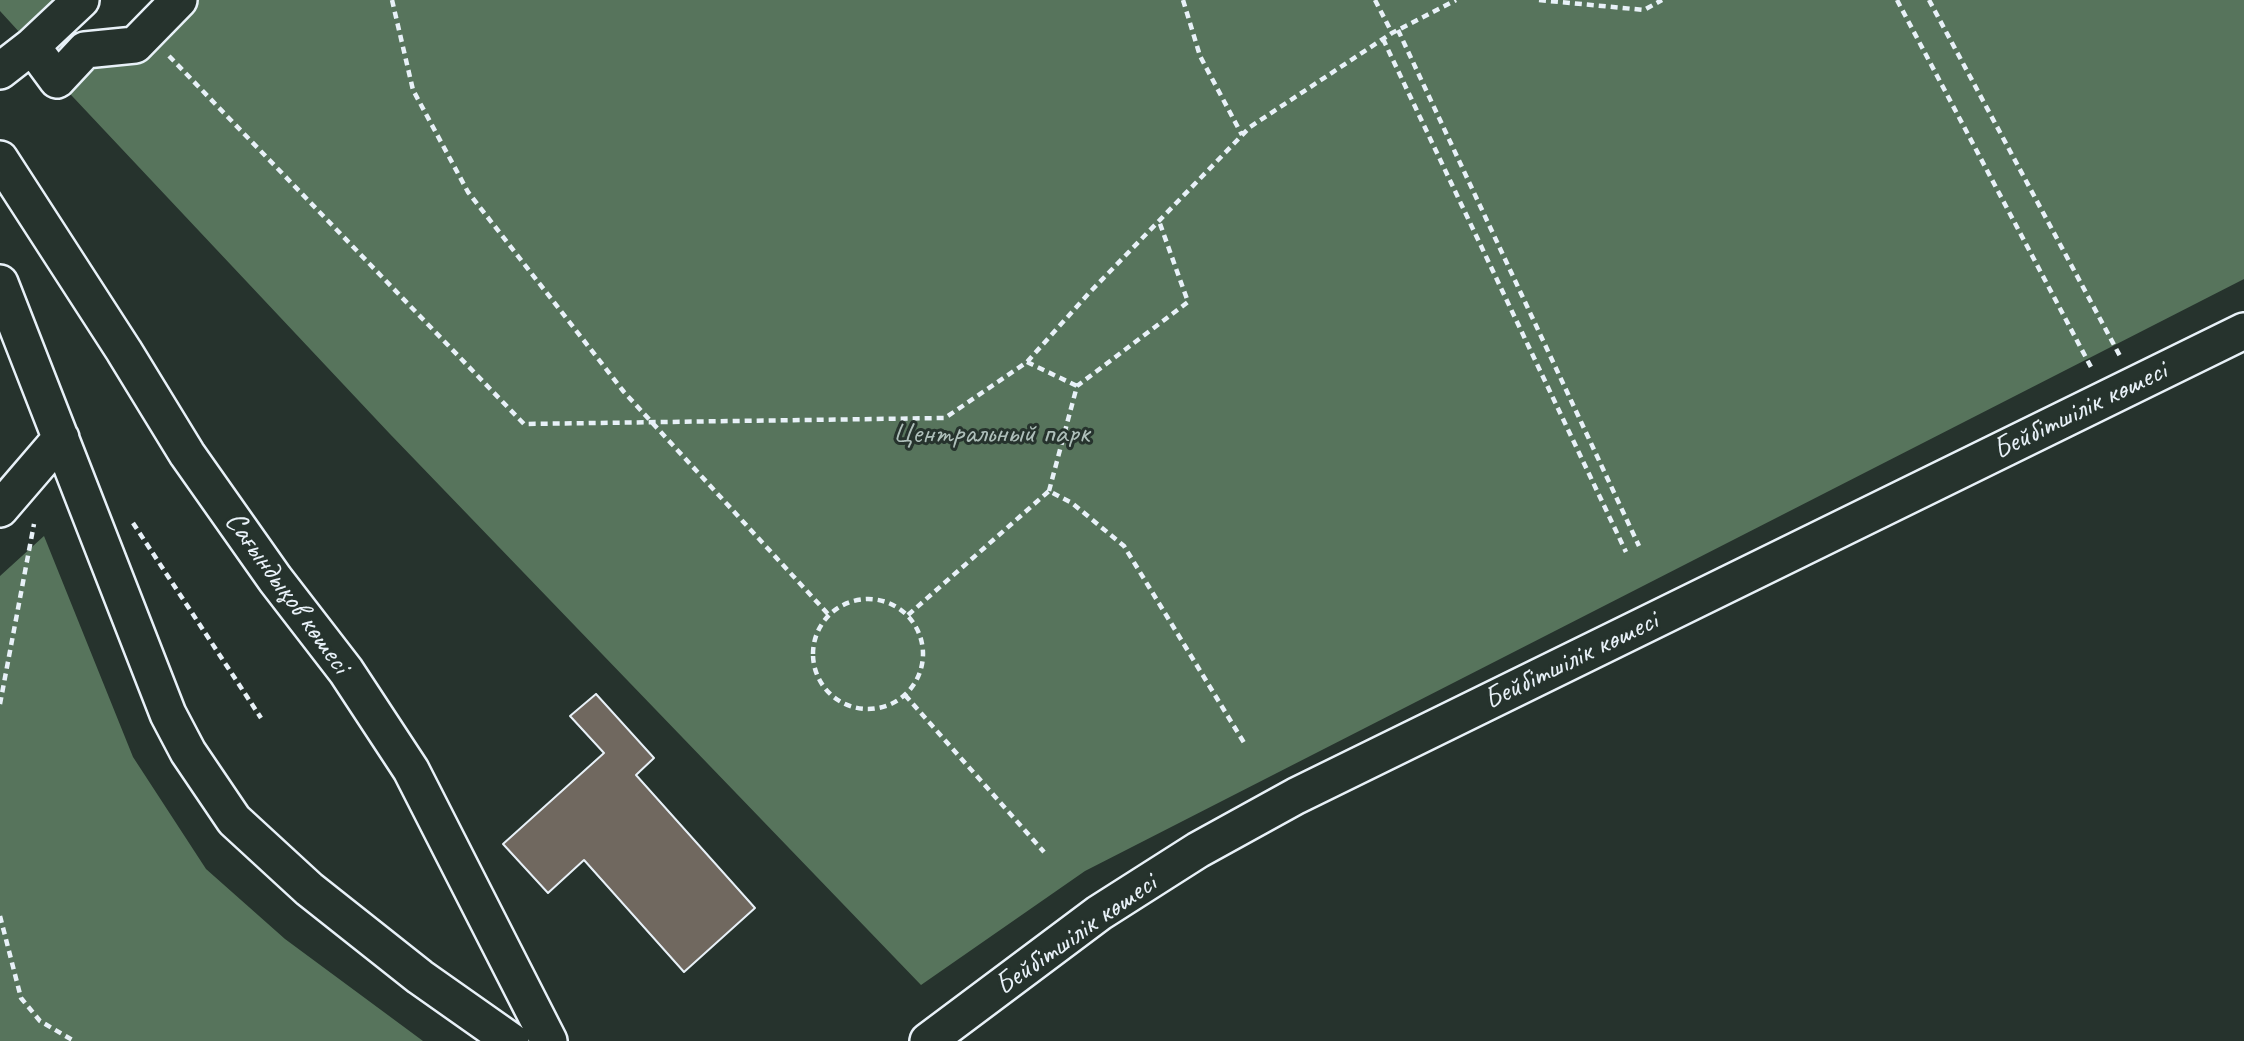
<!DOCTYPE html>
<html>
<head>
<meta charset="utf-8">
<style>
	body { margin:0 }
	canvas { display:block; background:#26332d }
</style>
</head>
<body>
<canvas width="2244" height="1041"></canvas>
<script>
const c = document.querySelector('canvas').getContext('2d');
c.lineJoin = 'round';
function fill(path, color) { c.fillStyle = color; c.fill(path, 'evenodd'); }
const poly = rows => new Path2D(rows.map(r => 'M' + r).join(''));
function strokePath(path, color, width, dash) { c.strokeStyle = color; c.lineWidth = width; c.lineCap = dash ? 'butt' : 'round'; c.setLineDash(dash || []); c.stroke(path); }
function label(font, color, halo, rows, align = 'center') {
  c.font = font + ' Caveat,sans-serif'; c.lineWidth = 6; c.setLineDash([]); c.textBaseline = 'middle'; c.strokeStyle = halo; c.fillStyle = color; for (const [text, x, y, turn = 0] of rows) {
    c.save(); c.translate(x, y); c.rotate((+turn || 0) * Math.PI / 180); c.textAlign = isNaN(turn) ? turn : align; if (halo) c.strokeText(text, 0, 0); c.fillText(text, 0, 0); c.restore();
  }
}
const green = poly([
	[0,0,81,0,32,46,0,11],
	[179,0,2244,0,2244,279,1085,871,921,985,390,434,57,80,136,45],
	[44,536,133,757,206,869,285,939,423,1041,0,1041,0,576]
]);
const building = poly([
	[596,694,654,758,636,775,755,908,684,972,584,860,548,893,503,844,604,753,570,716,596,694]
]);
const path = poly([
	[392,0,413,90,468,192,624,392,828,614],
	[1183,0,1200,56,1242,135],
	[1375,0,1392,33],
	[1539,0,1644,10,1662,0],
	[1897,0,2092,369],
	[1929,0,2120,356],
	[1398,30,1639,546],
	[1383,39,1626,552],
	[169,56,524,424,945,418,1027,362,1090,292,1250,127,1392,33,1456,0],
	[1027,362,1077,386],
	[1049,491,1077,386,1188,302,1159,221],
	[133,523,261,718],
	'813 654a55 55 0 1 1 110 0a55 55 0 1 1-110 0Z',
	[908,615,1049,491,1072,503,1124,546,1246,746],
	[905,695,1044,852],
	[0,704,34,524],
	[0,916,21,998,40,1021,74,1041]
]);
const minor = poly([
	[32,46,57,80,85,50,135,45,179,0],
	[0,71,32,46,81,0],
	[0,159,124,351,187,454,275,579,346,671,411,770,549,1041],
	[0,283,168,714,188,752,234,820,309,889,420,977,511,1041],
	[0,509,61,438],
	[928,1041,1099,913,1198,850,1296,796,2244,331]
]);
const streetNames = [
	["Бейбітшілік көшесі",2080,411,-26],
	["Сағындықов көшесі",287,593,54],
	["Бейбітшілік көшесі",1571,661,-26],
	["Бейбітшілік көшесі",1076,935,-35]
];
const parkNames = [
	["Центральный парк",991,434]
];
fill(green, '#57745c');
fill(building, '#70685f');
strokePath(building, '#e8f1f8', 2);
strokePath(minor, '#e8f1f8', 40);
strokePath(path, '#e8f1f8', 4.5, [7, 5]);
strokePath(minor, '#26332d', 35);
label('30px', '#e8f1f8', '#26332d', streetNames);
label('30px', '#aebfba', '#26332d', parkNames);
</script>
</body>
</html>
